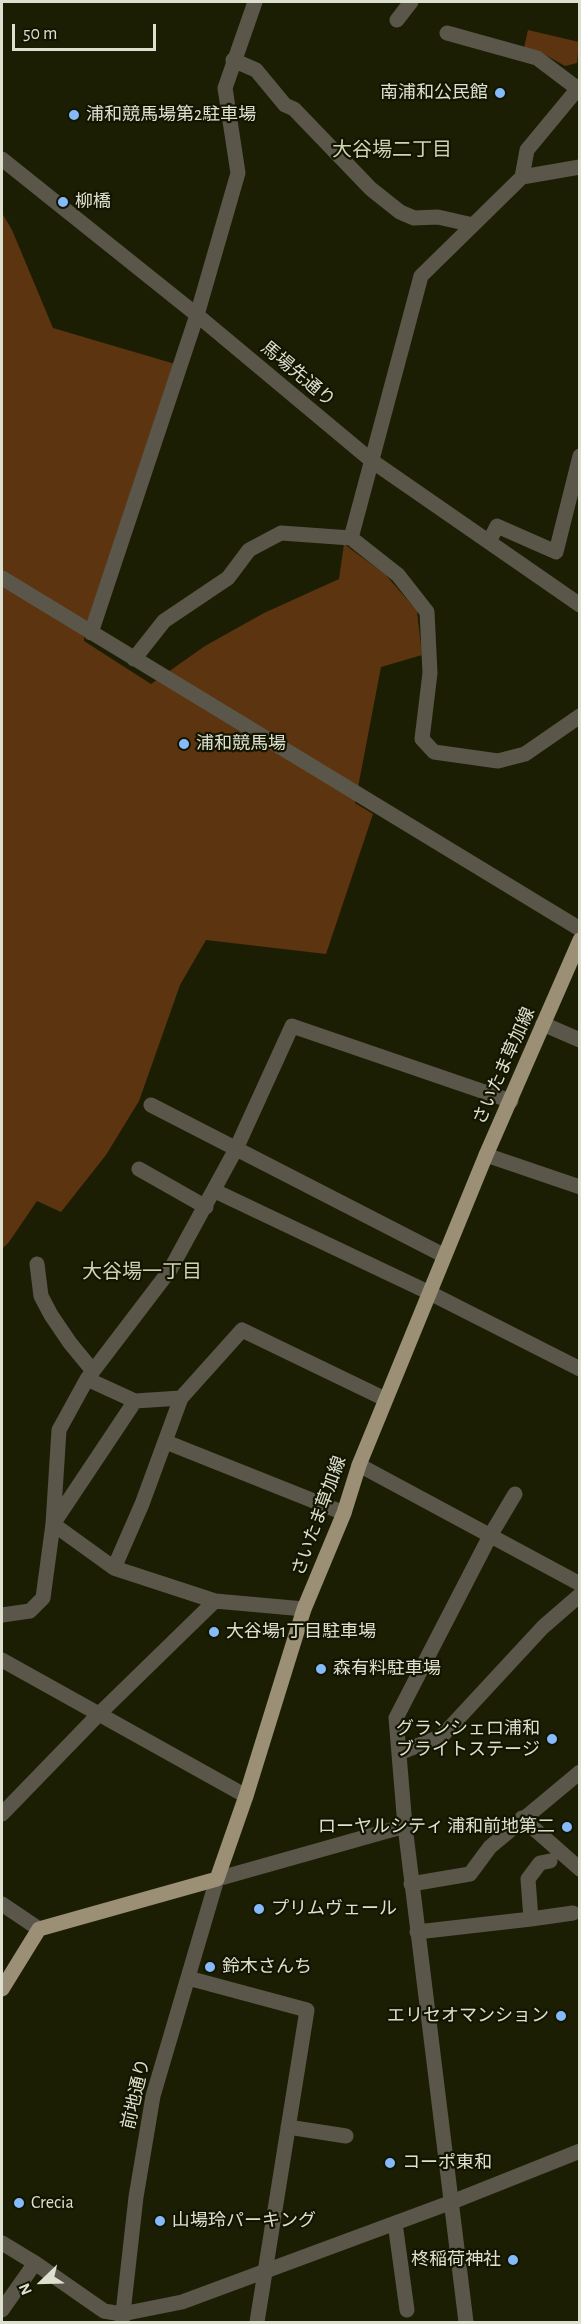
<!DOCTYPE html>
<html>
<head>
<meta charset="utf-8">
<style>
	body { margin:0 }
	#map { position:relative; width:581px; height:2324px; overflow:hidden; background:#1c1e04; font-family:"Alegreya Sans",sans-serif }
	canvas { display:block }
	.frame { position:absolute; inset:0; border:3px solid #dde0cf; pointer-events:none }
	.north { position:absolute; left:12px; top:2252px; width:60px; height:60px; -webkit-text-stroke:4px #131500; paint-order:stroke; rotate:247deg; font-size:16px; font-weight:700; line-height:24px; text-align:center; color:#dde0cf }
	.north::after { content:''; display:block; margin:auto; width:21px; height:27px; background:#dde0cf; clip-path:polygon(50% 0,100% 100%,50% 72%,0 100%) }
	.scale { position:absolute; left:12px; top:24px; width:144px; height:27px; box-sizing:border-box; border:3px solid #dde0cf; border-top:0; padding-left:8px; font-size:18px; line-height:21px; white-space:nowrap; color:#dde0cf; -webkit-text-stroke:4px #131500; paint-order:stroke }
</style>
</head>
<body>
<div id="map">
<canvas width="581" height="2324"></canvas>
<div class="frame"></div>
<div class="north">N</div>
<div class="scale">50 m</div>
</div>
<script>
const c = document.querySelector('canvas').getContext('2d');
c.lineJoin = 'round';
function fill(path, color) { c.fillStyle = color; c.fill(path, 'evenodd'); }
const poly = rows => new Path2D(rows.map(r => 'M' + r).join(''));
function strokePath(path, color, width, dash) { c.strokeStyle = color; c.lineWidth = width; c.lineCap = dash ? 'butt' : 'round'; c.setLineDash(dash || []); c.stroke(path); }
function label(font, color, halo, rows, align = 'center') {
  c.font = font + ' "Alegreya Sans","Noto Sans JP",sans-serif'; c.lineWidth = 4.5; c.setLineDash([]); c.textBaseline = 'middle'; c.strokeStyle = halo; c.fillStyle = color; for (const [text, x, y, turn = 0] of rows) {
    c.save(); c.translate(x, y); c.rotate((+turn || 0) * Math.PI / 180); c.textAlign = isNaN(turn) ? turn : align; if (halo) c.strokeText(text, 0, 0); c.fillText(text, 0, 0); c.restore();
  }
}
const green = poly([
	[528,30,579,42,577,63,565,66,542,53,524,48],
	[2,213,12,230,53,328,175,364,85,629,84,641,151,684,205,646,264,613,339,579,344,544,385,574,417,611,422,655,381,667,355,803,373,814,326,954,206,940,180,985,139,1101,106,1155,61,1212,37,1201,9,1242,2,1249]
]);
const minor = poly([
	[397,20,411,2],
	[447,33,537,58,578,89],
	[233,60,256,70,285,105,294,109,371,189,400,212,414,218,438,217,473,225],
	[2,159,197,315,372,461,580,605],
	[522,177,580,167],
	[351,538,421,276,522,177,527,150,580,86],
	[489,542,497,526,556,552,580,456],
	[2,578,580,929],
	[91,633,197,315,238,173,225,88,255,2],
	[134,659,164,621,228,578,249,550,281,533,351,538,398,575,427,612,430,673,422,739,434,752,498,761,525,754,580,716],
	[543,1024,580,1040],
	[151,1105,443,1255],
	[486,1155,580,1187],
	[139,1169,206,1207],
	[215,1191,430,1293,580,1369],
	[37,1264,41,1296,51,1315,70,1343,93,1371],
	[385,1399,242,1330,181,1398,135,1401,87,1379,170,1270,236,1149,292,1026,511,1101],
	[135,1401,53,1524,114,1568,215,1601],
	[166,1442,344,1513],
	[359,1465,580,1584],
	[114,1568,142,1504,181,1398],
	[2,1615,30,1611,43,1598,53,1524,59,1430,87,1379],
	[2,1660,246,1796],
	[399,1753,442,1736,543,1627,580,1595],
	[2,1814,98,1715,215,1601,304,1609],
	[522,1818,580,1869],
	[405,1826,396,1718,490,1536,515,1494],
	[411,1884,470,1874,490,1847,580,1772],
	[2,1904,39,1929],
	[531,1919,573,1913],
	[417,1932,531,1919,528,1879,540,1863,550,1861],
	[188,1978,307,2010,257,2322],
	[288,2127,346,2136],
	[395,2223,407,2310],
	[2,2243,35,2263,104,2311,122,2314,182,2302,452,2202,580,2151],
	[2,2310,35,2263],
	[122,2322,136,2197,153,2096,217,1879,405,1826,466,2322]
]);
const major = poly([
	[2,1989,39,1929,217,1879,246,1796,304,1609,344,1513,359,1465,486,1155,580,940]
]);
const markers = [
	[500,93,6,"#85bbfb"],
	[74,115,6,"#85bbfb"],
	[63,202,6,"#85bbfb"],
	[184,744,6,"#85bbfb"],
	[214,1632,6,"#85bbfb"],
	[321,1669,6,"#85bbfb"],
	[552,1739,6,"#85bbfb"],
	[567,1827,6,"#85bbfb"],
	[259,1909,6,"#85bbfb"],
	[210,1967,6,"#85bbfb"],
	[561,2016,6,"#85bbfb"],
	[390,2163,6,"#85bbfb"],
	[19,2203,6,"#85bbfb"],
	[160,2221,6,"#85bbfb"],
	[513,2260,6,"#85bbfb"]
];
const poiNames = [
	["南浦和公民館",488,93,"right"],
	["浦和競馬場第2駐車場",86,115],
	["柳橋",75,202],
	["浦和競馬場",196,744],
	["大谷場1丁目駐車場",226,1632],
	["森有料駐車場",333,1669],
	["グランシェロ浦和",540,1729,"right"],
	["ブライトステージ",540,1750,"right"],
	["ローヤルシティ 浦和前地第二",555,1827,"right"],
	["プリムヴェール",271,1909],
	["鈴木さんち",222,1967],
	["エリセオマンション",549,2016,"right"],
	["コーポ東和",402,2163],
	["Crecia",31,2203],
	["山場玲パーキング",172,2221],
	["柊稲荷神社",501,2260,"right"]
];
const streetNames = [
	["馬場先通り",298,374,40],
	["さいたま草加線",504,1066,-66],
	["さいたま草加線",319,1516,-70],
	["前地通り",136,2094,-77]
];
const neighbourhoodNames = [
	["大谷場二丁目",392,150],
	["大谷場一丁目",142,1272]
];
fill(green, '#5d3410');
strokePath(minor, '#5b564a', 15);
strokePath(major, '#9b8f76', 15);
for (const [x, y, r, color] of markers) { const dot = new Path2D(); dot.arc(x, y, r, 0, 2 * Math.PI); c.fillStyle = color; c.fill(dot); strokePath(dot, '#131500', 2); }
label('18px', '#dde0cf', '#131500', poiNames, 'left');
label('18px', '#dde0cf', '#131500', streetNames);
label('20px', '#cfd4b3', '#131500', neighbourhoodNames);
</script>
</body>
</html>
